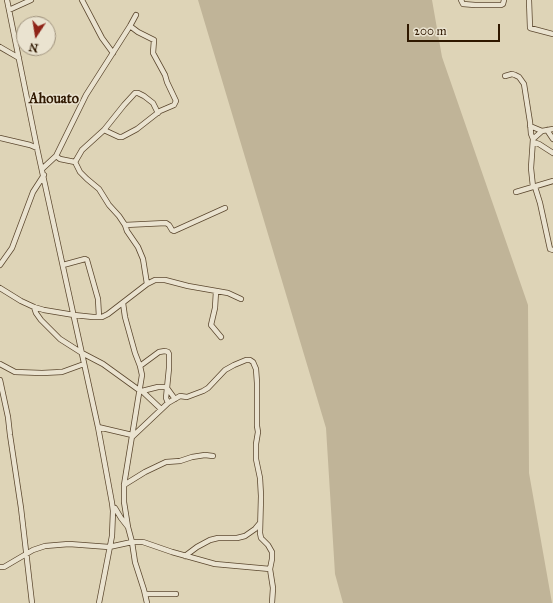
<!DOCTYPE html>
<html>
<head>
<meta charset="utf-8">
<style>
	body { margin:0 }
	#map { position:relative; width:553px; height:603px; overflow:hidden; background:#ded4b7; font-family:"IM FELL Great Primer",serif }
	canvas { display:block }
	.north { position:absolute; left:16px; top:16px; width:40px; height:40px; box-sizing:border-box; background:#eae3d0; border:1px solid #9f927d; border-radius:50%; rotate:192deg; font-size:11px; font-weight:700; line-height:16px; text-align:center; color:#2f1800 }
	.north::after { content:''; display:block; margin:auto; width:14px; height:18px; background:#8f2418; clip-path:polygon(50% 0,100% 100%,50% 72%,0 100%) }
	.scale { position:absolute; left:407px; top:24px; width:93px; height:18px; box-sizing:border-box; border:2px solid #2f1800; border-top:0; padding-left:5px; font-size:12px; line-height:14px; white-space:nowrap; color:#2f1800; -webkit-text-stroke:3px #eae3d0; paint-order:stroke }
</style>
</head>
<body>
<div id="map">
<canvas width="553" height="603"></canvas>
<div class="north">N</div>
<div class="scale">200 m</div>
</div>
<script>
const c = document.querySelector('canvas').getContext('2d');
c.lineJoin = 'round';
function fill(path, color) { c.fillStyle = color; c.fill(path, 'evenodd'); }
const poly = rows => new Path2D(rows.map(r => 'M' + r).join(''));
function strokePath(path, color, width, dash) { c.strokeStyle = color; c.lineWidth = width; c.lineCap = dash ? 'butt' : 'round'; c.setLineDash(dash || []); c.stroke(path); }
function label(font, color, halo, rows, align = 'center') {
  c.font = font + ' "IM FELL Great Primer",serif'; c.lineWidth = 3; c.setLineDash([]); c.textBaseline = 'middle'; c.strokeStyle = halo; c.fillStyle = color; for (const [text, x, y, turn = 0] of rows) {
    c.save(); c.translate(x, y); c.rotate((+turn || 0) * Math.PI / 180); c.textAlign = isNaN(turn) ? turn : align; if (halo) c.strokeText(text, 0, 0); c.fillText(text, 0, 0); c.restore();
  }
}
const green = poly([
	[198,0,432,0,442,57,528,305,529,473,552,603,343,603,335,574,326,428]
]);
const minor = poly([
	[7,0,37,148,98,427,112,503,113,511,112,536,99,603],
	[82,0,102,38,113,53],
	[461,0,463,4,475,5,501,5,503,4,504,0],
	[529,0,530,28,553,34],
	[9,10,31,0],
	[0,47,19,58],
	[505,76,512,74,515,75,519,77,524,84,530,122,531,134,533,139],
	[530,126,542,131],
	[104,130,119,137,122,137,137,129,160,111,174,105,176,101,167,82,165,75,153,53,154,40,138,32,130,26],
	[547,130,553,139],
	[0,138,30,145,37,148],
	[533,142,539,144,553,153],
	[56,156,60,159,75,162,80,172,87,179,99,189,109,205,119,216,125,225,127,231,138,247,143,259,147,284],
	[75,162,82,150,104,130,124,105,135,93,138,93,144,96,153,103,158,113],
	[42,169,56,156,86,95,130,26,136,15],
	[533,187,531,168,533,139,542,131,553,129],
	[535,187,540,203,550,249,553,250],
	[516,192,553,181],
	[125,225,166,223,169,225,172,230,174,231,225,208],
	[0,265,12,248,33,192,44,175],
	[63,265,85,259,87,260,98,299,99,317],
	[0,288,21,301,34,307,44,310,74,315,93,317,102,317,108,314,147,284,155,280,165,280,188,286,228,293,241,299],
	[216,291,215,308,211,325,221,337],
	[123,303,125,317,135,353,140,366,142,375,124,485,124,502,128,527],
	[34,307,36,313,41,320,60,339,82,353,103,364,139,390,142,391,158,387,167,387],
	[0,364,15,372,42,373,62,372,84,364],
	[140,366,159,352,165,351,168,352,169,354,169,368,166,398,168,403],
	[0,380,8,417,10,435,21,508,32,603],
	[167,388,175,399],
	[142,391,161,409],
	[98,427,132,435],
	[132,437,168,403,180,396,187,397,203,391,208,388,225,370,234,365,246,360,250,360,253,362,256,369,257,383,257,426,258,432,256,444,256,459,260,478,261,496,260,533,261,538,268,545,272,552,272,559,270,569,273,588,272,603],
	[124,485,145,472,166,462,180,461,192,457,205,455,213,456],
	[115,508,121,518,128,527,132,542,135,562,144,590,147,603],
	[185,556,197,547,210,540,218,538,237,538,245,536,255,529,260,523],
	[0,567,4,567,33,550,45,546,69,544,109,547,132,542,143,542,172,552,215,564,270,569],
	[145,594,176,594]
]);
const quarterNames = [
	["Ahouato",54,100]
];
fill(green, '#c0b498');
strokePath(minor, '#5b472e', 6);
strokePath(minor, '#eae3d0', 4.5);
label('bold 14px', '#2f1800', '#eae3d0', quarterNames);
</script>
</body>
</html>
